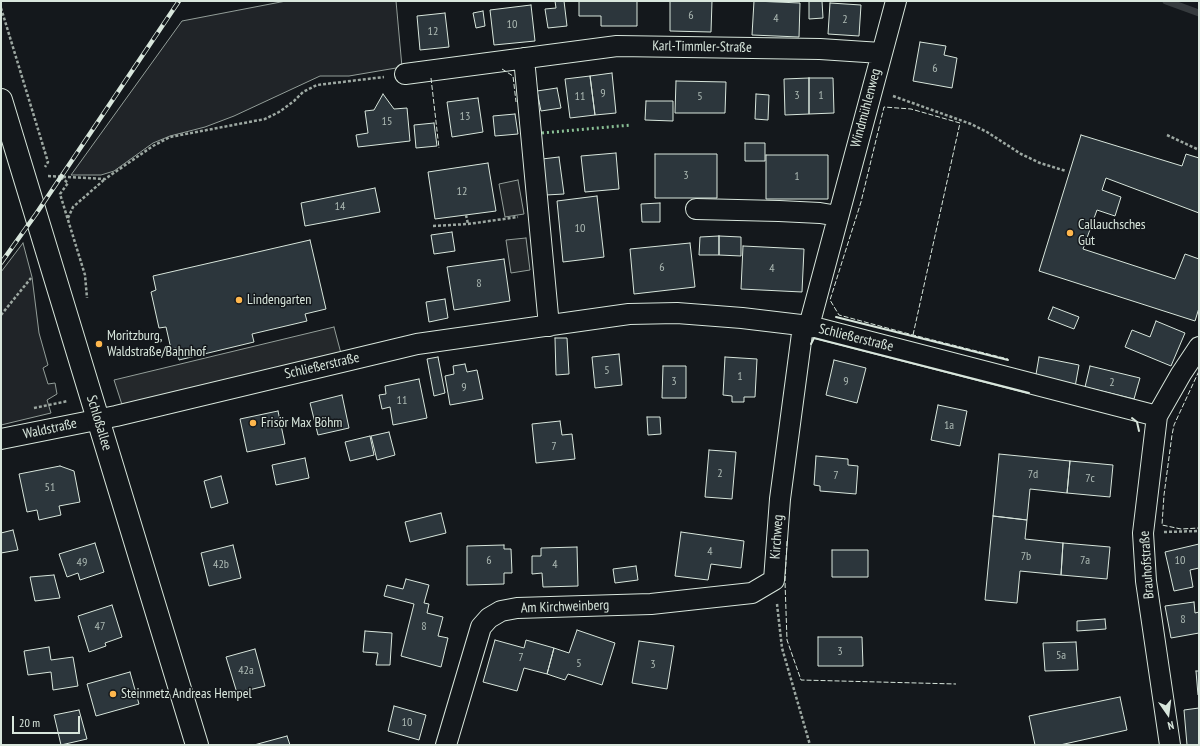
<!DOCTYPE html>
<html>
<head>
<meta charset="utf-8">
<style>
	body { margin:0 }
	#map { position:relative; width:1200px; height:746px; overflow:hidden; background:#14181c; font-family:"PT Sans Narrow",sans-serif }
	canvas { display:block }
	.frame { position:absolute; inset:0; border:2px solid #d8e6dc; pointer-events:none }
	.north { position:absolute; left:1148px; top:694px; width:40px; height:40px; -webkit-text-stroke:3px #14181c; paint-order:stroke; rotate:166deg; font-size:11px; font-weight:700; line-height:16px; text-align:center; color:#d8e6dc }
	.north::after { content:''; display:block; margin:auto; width:14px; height:18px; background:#d8e6dc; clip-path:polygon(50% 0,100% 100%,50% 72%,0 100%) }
	.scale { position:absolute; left:12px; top:716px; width:68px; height:18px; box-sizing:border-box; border:2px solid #d8e6dc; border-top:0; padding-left:5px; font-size:12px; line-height:14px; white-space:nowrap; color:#d8e6dc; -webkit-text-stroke:3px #14181c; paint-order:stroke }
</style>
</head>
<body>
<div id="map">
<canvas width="1200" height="746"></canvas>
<div class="frame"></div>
<div class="north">N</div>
<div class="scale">20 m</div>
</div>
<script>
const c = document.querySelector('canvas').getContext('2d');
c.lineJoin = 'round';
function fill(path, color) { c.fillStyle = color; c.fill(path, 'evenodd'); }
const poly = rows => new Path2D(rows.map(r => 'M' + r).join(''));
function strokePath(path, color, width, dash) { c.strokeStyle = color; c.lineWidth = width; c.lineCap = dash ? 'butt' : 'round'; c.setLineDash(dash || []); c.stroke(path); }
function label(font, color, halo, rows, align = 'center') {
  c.font = font + ' "PT Sans Narrow",sans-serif'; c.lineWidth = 3; c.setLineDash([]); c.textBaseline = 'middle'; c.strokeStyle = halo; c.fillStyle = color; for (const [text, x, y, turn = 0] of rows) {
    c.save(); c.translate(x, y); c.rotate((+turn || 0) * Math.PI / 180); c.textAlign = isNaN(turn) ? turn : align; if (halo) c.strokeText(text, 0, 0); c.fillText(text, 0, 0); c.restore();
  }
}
const green = poly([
	[286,1,396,1,402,67,349,76,320,76,234,116,205,127,170,136,153,143,114,171,101,175,71,175,182,21,286,1],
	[23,243,32,277,39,333,48,365,43,368,48,384,55,383,57,394,47,400,51,413,1,425,1,272,23,243]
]);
const parking = poly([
	[518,180,524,214,505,217,499,184,518,180],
	[526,238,530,270,511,273,506,240,526,238],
	[334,327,343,361,125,414,114,380,334,327]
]);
const stream = poly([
	[1166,1,1199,13]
]);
const building = poly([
	[555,1,564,1,567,26,548,28,545,9,556,8,555,1],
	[579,1,637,1,637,26,601,26,601,16,579,16,579,1],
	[670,1,712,1,711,32,670,31,670,1],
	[754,1,800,3,799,37,752,35,754,1],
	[809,1,822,1,823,18,809,19,809,1],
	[830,3,861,5,859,36,828,34,830,3],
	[531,5,535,41,494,45,490,10,531,5],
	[483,11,485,26,476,28,473,13,483,11],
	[445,13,449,47,420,50,417,16,445,13],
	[920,42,946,46,944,55,957,58,952,88,913,81,920,42],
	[612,73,616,113,595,115,590,76,612,73],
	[590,76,595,115,570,118,565,79,590,76],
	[809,78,809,114,785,115,784,79,809,78],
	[809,78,833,78,834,113,809,114,809,78],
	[676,81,726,82,725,113,675,113,676,81],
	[557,88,561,108,541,111,537,91,557,88],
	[383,94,394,109,407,108,410,141,358,147,356,135,368,133,365,111,374,110,383,94],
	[756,94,769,95,768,120,755,119,756,94],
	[478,98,483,132,452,137,447,102,478,98],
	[646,101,673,101,673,121,645,120,646,101],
	[515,114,518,134,495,136,493,116,515,114],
	[434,123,437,146,416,148,414,125,434,123],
	[1081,135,1182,166,1186,154,1199,158,1199,213,1106,178,1102,190,1121,197,1115,216,1097,210,1083,249,1175,279,1185,254,1199,259,1199,308,1195,321,1039,271,1081,135],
	[745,143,765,143,765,161,745,161,745,143],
	[616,153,619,189,585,192,581,156,616,153],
	[655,154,717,154,717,198,655,198,655,154],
	[766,155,828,155,828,199,766,199,766,155],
	[559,157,564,194,546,195,542,159,559,157],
	[488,163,496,211,435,219,428,172,488,163],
	[375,188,380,212,305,226,301,203,375,188],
	[597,196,604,257,563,262,557,201,597,196],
	[660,203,660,222,642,222,641,204,660,203],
	[452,232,455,251,434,254,431,235,452,232],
	[719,236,719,255,699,255,700,237,719,236],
	[719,236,741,237,741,256,719,255,719,236],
	[310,240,326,309,305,314,307,321,252,334,254,342,179,360,176,348,171,349,166,327,159,328,151,292,156,290,153,276,310,240],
	[690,243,695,287,634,294,630,249,690,243],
	[743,246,804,249,802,292,741,289,743,246],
	[504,259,510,301,454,310,447,267,504,259],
	[445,299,448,318,429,322,426,302,445,299],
	[1053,307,1079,317,1074,329,1048,319,1053,307],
	[1156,321,1185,333,1171,366,1125,347,1132,330,1150,337,1156,321],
	[555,338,567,338,569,374,556,375,555,338],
	[619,354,622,385,595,388,592,357,619,354],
	[438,357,445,393,434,396,427,359,438,357],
	[725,357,757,359,755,397,744,397,744,402,732,402,732,396,723,395,725,357],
	[1039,357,1079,365,1075,387,1035,380,1039,357],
	[834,360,866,368,857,403,826,395,834,360],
	[465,364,467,372,477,370,483,399,450,405,445,376,454,374,453,366,465,364],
	[663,366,686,366,686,398,662,398,663,366],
	[1090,366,1140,378,1134,399,1085,387,1090,366],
	[419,379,427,418,393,425,390,407,382,409,379,395,386,394,385,386,419,379],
	[342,395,349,428,318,435,310,403,342,395],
	[938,405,967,411,960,446,931,440,938,405],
	[278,411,285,444,247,452,240,419,278,411],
	[647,417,660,417,661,434,648,435,647,417],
	[560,421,562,435,572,434,575,459,536,463,532,424,560,421],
	[389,432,395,455,377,460,371,436,389,432],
	[370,436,374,455,350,461,345,442,370,436],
	[709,450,736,452,732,499,705,497,709,450],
	[999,454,1070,461,1067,493,1030,489,1027,520,993,516,999,454],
	[816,456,848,459,848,465,858,466,856,494,820,491,820,486,814,485,816,456],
	[305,458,309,478,276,485,272,465,305,458],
	[1070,461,1113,465,1110,497,1067,493,1070,461],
	[60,466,74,471,80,502,59,506,61,515,39,520,37,510,27,512,19,474,60,466],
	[221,476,228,503,211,508,204,481,221,476],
	[441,513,446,533,410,542,405,522,441,513],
	[993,516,1027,520,1025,539,1063,543,1061,575,1020,571,1017,603,985,600,993,516],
	[13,530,18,550,1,553,1,533,13,530],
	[681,532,744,541,741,568,711,564,708,580,675,576,681,532],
	[95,543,104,572,80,580,78,573,67,577,59,554,95,543],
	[1063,543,1110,547,1107,579,1061,575,1063,543],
	[1199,544,1199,568,1190,570,1193,587,1174,591,1165,552,1199,544],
	[233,545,241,578,209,586,201,553,233,545],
	[504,545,504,549,511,549,512,573,504,573,504,584,467,585,467,546,504,545],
	[577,547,578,586,543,587,542,573,532,574,532,556,541,556,541,548,577,547],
	[832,550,868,550,868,577,832,577,832,550],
	[636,566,638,580,615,583,613,569,636,566],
	[54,575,60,598,35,601,30,577,54,575],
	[406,579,429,585,424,603,429,604,427,613,443,617,438,636,448,638,441,667,401,656,414,604,384,596,387,585,403,589,406,579],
	[1194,602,1195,613,1199,612,1199,633,1171,638,1165,606,1194,602],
	[112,605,122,637,105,643,106,646,89,652,78,616,112,605],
	[1105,619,1106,629,1077,631,1077,621,1105,619],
	[577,630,615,643,602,685,568,674,565,680,547,674,554,648,569,653,577,630],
	[365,631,392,633,390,665,376,665,378,653,363,652,365,631],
	[818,637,862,637,863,666,818,666,818,637],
	[495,640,524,648,526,640,554,648,547,674,524,668,517,691,483,682,495,640],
	[639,641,674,646,667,689,632,683,639,641],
	[1076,642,1078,670,1045,671,1043,643,1076,642],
	[49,647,51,660,73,657,78,686,53,690,51,672,28,675,24,651,49,647],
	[255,649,265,686,237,693,226,657,255,649],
	[1196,671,1199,671,1199,695,1198,695,1196,671],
	[130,672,139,704,96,716,87,684,130,672],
	[1120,697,1127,730,1060,745,1035,745,1029,716,1120,697],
	[394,706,426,715,419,740,388,731,394,706],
	[1199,708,1199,745,1187,745,1184,710,1199,708],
	[79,710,87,739,61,745,54,715,79,710],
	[287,736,290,745,254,745,287,736]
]);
const path = poly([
	[1,8,48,162,45,167],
	[893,96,971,124,987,132,1021,154,1040,163,1066,171],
	[1167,135,1199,150],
	[48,176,105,179,153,146,170,137,265,119,279,112,294,101,303,92,317,85,384,77],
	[61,177,68,183,60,194,85,275,87,298],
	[466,215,468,224],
	[68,218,73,207,105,179],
	[433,226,468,224,518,217],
	[1,315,31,278],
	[34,408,68,401],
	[1164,532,1199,531],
	[777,604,782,648,810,745]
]);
const minor = poly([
	[524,58,549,326],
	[405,74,617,46,820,49,881,53],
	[696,209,779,211,820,213,838,216],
	[809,326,896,1],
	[1,439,116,416,417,344,629,314,677,313,742,318,809,326,1157,416],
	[446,745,481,627,489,618,501,611,517,608,651,604,752,593,774,580,780,499,803,326],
	[1170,745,1146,581,1143,533,1157,416,1181,374,1199,347]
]);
const secondary = poly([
	[1,100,197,745]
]);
const rail = poly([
	[1,263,36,214,179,1]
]);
const hedge = poly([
	[542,133,631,125]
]);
const fence = poly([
	[502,69,513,76,516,102],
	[431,78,439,148],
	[913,335,960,123,911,109,884,107,861,202,830,300,839,315,913,335,1008,359],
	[1199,371,1174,425,1172,435,1164,495,1162,525,1181,529,1199,528],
	[787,541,785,582,787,640,801,680,956,684]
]);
const wall = poly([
	[836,317,1008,360],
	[811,344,814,338,1029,393],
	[1132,418,1137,422,1139,431]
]);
const markers = [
	[1070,233,4,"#ffb74d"],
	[239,300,4,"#ffb74d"],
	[99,344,4,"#ffb74d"],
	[253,423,4,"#ffb74d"],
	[113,694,4,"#ffb74d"]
];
const numberNames = [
	["6",691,16],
	["4",776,19],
	["2",845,20],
	["10",512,25],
	["12",433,32],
	["6",935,69],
	["9",603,94],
	["3",797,96],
	["1",821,96],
	["11",580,97],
	["5",700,97],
	["13",465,117],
	["15",387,122],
	["3",686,176],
	["1",797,177],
	["12",462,192],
	["14",340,207],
	["10",580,229],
	["6",662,268],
	["4",772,269],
	["8",479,284],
	["5",607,371],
	["1",740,377],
	["3",674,382],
	["9",846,382],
	["2",1112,383],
	["9",464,388],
	["11",402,401],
	["1a",949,426],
	["7",554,447],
	["2",720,474],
	["7d",1033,475],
	["7",836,476],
	["7c",1090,479],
	["51",50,488],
	["4",710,552],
	["7b",1026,557],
	["6",489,561],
	["7a",1085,561],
	["10",1180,561],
	["49",82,563],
	["42b",221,565],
	["4",555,565],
	["8",1183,620],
	["47",100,627],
	["8",424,627],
	["3",840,652],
	["5a",1061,656],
	["7",521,658],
	["5",579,664],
	["3",653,665],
	["42a",246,671],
	["10",407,723]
];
const streetNames = [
	["Karl-Timmler-Straße",702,47,1],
	["Windmühlenweg",866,108,-75],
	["Schließerstraße",856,338,14],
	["Schließerstraße",322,366,-13],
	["Schloßallee",99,423,73],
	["Waldstraße",50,429,-12],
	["Kirchweg",777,537,-86],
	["Brauhofstraße",1147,565,-94],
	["Am Kirchweinberg",565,607,-2]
];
const poiNames = [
	["Callauchsches",1078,225],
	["Gut",1078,241],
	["Lindengarten",247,300],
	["Moritzburg,",107,336],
	["Waldstraße/Bahnhof",107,352],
	["Frisör Max Böhm",261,423],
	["Steinmetz Andreas Hempel",121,694]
];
fill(green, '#202428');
strokePath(green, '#939e99', 1);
fill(parking, '#24282b');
strokePath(parking, '#939e99', 1);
strokePath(stream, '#363b3e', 7);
fill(building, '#2c363c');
strokePath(building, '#d8e6dc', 1);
strokePath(minor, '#d8e6dc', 22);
strokePath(secondary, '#d8e6dc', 24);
strokePath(path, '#9da8a2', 2.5, [3, 2]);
strokePath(minor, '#14181c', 20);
strokePath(secondary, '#14181c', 22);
strokePath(rail, '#d8e6dc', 4.5);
strokePath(rail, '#14181c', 3, [9]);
strokePath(hedge, '#8ac095', 3, [2, 3]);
strokePath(fence, '#d8e6dc', 1, [5, 2]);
strokePath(wall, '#d8e6dc', 2);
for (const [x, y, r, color] of markers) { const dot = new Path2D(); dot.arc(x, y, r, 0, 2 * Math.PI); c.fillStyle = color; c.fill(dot); strokePath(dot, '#14181c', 1.5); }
label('12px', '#adbab4', null, numberNames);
label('14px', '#d8e6dc', '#14181c', streetNames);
label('14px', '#d8e6dc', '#14181c', poiNames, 'left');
</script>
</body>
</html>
